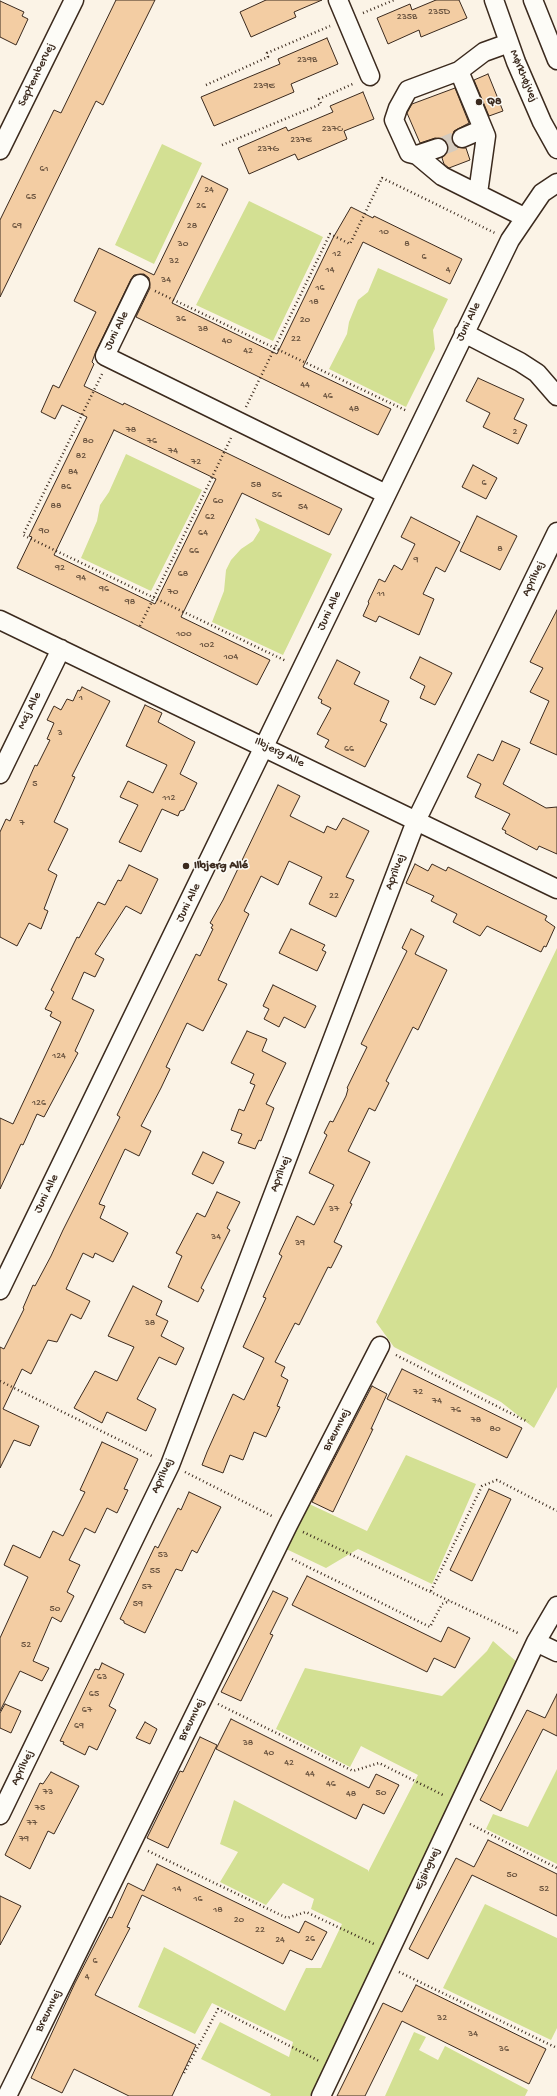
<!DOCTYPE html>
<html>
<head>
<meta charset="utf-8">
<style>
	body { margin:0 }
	canvas { display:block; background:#fbf3e6 }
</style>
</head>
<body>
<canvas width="557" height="2096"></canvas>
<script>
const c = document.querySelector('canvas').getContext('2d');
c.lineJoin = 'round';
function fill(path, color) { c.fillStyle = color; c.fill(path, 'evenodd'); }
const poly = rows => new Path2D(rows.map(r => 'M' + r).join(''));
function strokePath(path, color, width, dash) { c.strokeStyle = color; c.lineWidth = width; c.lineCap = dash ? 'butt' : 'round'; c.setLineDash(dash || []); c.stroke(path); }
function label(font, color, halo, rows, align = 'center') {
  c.font = font + ' "Gochi Hand",sans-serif'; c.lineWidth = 3; c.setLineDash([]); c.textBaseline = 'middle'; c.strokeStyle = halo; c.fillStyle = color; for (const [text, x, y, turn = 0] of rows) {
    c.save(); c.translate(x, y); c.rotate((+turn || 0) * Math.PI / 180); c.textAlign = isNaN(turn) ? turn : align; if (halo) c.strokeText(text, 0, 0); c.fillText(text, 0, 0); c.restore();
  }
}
const green = poly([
	[162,144,202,163,154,264,115,245],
	[249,201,323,237,273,341,196,305],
	[378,268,448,299,433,330,435,349,406,407,329,369,347,334,349,322,358,300,368,292],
	[126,454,202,490,151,591,81,558,97,521,100,505,109,492],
	[255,518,332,554,283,655,212,622,224,591,226,570,231,560,241,549,253,541,260,530],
	[557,948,557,1387,534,1428,501,1402,394,1347,376,1322],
	[406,1455,476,1484,432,1584,358,1549,326,1568,282,1547,305,1502,367,1531],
	[493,1641,518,1663,413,1892,310,2096,270,2096,271,2094,201,2059,220,2022,289,2057,293,2042,212,2003,195,2034,138,2007,164,1947,285,2011,306,1968,321,1968,342,1924,311,1909,314,1899,283,1883,266,1905,220,1882,238,1852,220,1844,234,1800,368,1870,368,1872,418,1775,361,1746,350,1767,276,1729,305,1668,442,1696,487,1651],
	[557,1769,557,1864,486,1829,493,1814,528,1827],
	[485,1904,557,1938,557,2028,551,2040,443,1988],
	[414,2032,426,2037,419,2050,438,2060,445,2046,528,2090,525,2096,385,2096]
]);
const building = poly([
	[116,0,155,0,103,105,96,101,0,297,0,220,54,110,61,113,116,0],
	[266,0,322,0,294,12,296,17,251,37,240,12,266,0],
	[436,0,459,0,467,18,421,37,419,30,388,44,377,18,410,4,412,10,436,0],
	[0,1,24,12,22,16,28,19,16,45,0,37,0,1],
	[327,38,338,64,291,84,294,92,214,126,201,97,280,64,278,59,327,38],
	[488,74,503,111,489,116,474,80,488,74],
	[455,88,469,123,454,131,452,142,456,147,466,148,470,160,449,168,444,164,442,158,448,150,445,140,435,138,420,143,407,113,412,104,455,88],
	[363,92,374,119,344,131,347,139,298,160,295,154,249,174,238,148,286,127,288,131,333,112,330,106,363,92],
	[202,176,228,189,172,303,277,354,333,238,351,207,373,218,374,216,462,259,450,284,363,242,303,367,391,409,378,435,136,317,150,288,149,278,144,274,134,275,131,279,96,351,92,362,94,364,84,386,123,405,124,403,342,509,329,535,242,493,181,617,270,660,257,685,128,621,17,568,32,537,29,536,87,417,62,405,55,419,41,412,53,385,59,388,96,312,74,301,99,248,154,275,202,176],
	[114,430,216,479,155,604,54,555,114,430],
	[478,378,524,399,514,419,527,425,518,444,483,427,490,413,466,401,478,378],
	[473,465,497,478,486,499,462,487,473,465],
	[477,516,517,536,500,570,460,551,477,516],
	[411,517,460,542,445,572,436,567,423,594,434,599,419,635,379,616,376,622,363,616,369,603,368,602,379,579,385,582,394,565,402,570,415,544,401,537,411,517],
	[557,610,557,755,530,743,549,701,530,692,543,668,530,662,557,610],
	[420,657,452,673,435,705,420,698,425,686,410,678,420,657],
	[337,660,360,672,354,684,389,701,380,721,387,724,365,767,325,747,329,740,317,734,331,708,321,703,322,700,318,698,337,660],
	[82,687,110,701,72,776,75,777,54,822,68,829,48,870,57,875,44,909,48,911,41,929,29,923,17,946,0,937,0,832,6,819,10,821,35,765,37,766,50,740,47,739,54,723,47,720,54,706,61,710,67,699,73,701,78,690,80,691,82,687],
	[145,705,162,713,158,722,195,742,180,774,197,783,184,810,180,811,178,816,162,809,141,852,119,842,138,805,120,797,128,781,153,793,167,765,126,746,145,705],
	[502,741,520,749,503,784,546,808,557,807,557,854,539,846,537,850,505,833,506,831,502,829,510,814,475,797,481,784,467,777,478,754,493,761,502,741],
	[278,785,300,796,290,816,324,833,327,826,336,830,343,818,369,831,346,877,354,880,336,917,309,904,322,877,289,861,278,885,261,876,244,911,249,914,218,980,227,984,203,1031,187,1023,166,1067,170,1069,161,1088,141,1126,151,1131,139,1156,125,1149,99,1204,105,1206,100,1218,128,1233,113,1262,95,1253,93,1258,83,1253,66,1289,90,1301,81,1319,71,1314,57,1342,48,1340,31,1374,22,1369,3,1409,39,1426,30,1446,14,1440,0,1468,0,1347,4,1349,24,1309,23,1308,33,1285,35,1286,51,1256,63,1230,120,1117,117,1115,196,954,200,956,213,929,211,928,213,925,210,923,223,900,278,785],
	[415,864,428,871,432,864,446,871,448,867,547,916,545,920,555,927,546,947,544,946,541,952,487,926,480,936,453,922,457,914,431,901,434,896,406,883,415,864],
	[129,865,158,879,141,914,126,906,95,954,104,959,95,977,84,972,72,999,94,1010,75,1051,78,1053,44,1117,37,1114,23,1145,21,1144,0,1189,0,1118,13,1124,61,1022,50,1016,52,1012,45,1009,54,992,51,990,77,937,79,938,98,902,105,905,118,880,121,881,129,865],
	[291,929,325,945,322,950,326,952,317,971,279,953,291,929],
	[411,929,424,936,415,954,447,970,418,1030,413,1027,386,1081,389,1083,375,1111,369,1108,348,1151,370,1162,350,1203,352,1204,334,1242,342,1246,331,1268,328,1267,299,1325,295,1323,275,1362,285,1367,281,1376,288,1380,277,1406,280,1407,266,1437,254,1432,243,1460,230,1455,223,1473,202,1465,207,1452,233,1394,244,1400,264,1358,243,1347,266,1298,263,1297,282,1256,279,1254,297,1216,314,1225,334,1185,309,1173,327,1135,324,1133,330,1121,333,1122,346,1096,348,1089,347,1088,367,1047,361,1044,407,951,402,948,411,929],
	[273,985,316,1006,305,1028,284,1017,279,1027,264,1019,269,1009,263,1006,273,985],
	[247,1031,267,1039,262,1051,286,1063,266,1104,274,1108,261,1141,259,1140,255,1149,238,1143,242,1134,231,1130,239,1109,244,1111,255,1085,250,1083,254,1074,231,1063,247,1031],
	[203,1152,224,1162,213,1184,192,1174,203,1152],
	[217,1192,240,1202,227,1228,230,1230,201,1288,204,1290,198,1302,168,1287,182,1256,176,1253,197,1213,205,1217,217,1192],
	[133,1286,162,1301,156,1315,168,1321,161,1336,184,1348,176,1365,159,1357,137,1399,156,1409,146,1431,107,1412,102,1423,74,1408,95,1371,117,1381,134,1347,108,1336,133,1286],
	[402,1369,522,1428,507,1458,387,1399,402,1369],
	[372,1386,387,1394,371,1429,373,1429,333,1512,312,1502,372,1386],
	[102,1442,138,1459,124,1489,128,1490,117,1513,107,1508,95,1533,85,1528,69,1560,80,1565,67,1592,74,1596,61,1622,52,1617,33,1661,49,1668,42,1681,20,1671,0,1711,0,1638,28,1577,4,1565,13,1545,40,1558,53,1531,63,1536,85,1492,80,1490,102,1442],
	[489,1489,511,1499,472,1581,450,1570,489,1489],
	[189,1492,221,1507,197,1553,192,1550,182,1571,176,1569,145,1633,124,1623,124,1621,120,1619,155,1546,158,1548,178,1508,181,1510,189,1492],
	[307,1576,441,1642,448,1627,470,1638,455,1668,434,1658,427,1672,292,1605,307,1576],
	[273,1591,288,1598,270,1634,273,1635,241,1701,221,1692,273,1591],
	[102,1663,124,1674,109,1706,116,1710,97,1750,89,1746,85,1755,63,1744,64,1742,60,1741,95,1669,99,1670,102,1663],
	[557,1694,557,1736,543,1729,501,1811,480,1800,527,1710,545,1718,557,1694],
	[5,1704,21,1711,11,1733,0,1728,0,1713,5,1704],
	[231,1719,369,1788,376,1774,399,1785,384,1814,363,1804,356,1819,216,1749,231,1719],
	[145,1722,157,1729,150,1744,136,1738,145,1722],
	[200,1737,217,1745,168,1848,147,1838,180,1771,183,1772,200,1737],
	[51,1772,79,1786,54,1834,48,1831,30,1869,5,1855,40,1783,43,1784,51,1772],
	[488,1840,557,1874,557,1916,472,1875,428,1959,409,1949,456,1858,474,1867,488,1840],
	[157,1864,299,1933,305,1921,327,1932,312,1960,290,1950,283,1964,142,1895,127,1927,130,1928,95,1995,196,2045,172,2096,129,2096,74,2069,62,2093,31,2078,75,1983,109,1917,112,1918,128,1883,144,1891,157,1864],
	[0,1896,21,1906,0,1945,0,1896],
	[416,1985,546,2049,529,2084,402,2021,365,2096,337,2096,383,2003,402,2012,416,1985]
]);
const minorTunnel = poly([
	[438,148,462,138]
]);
const path = poly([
	[363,13,394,0],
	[206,85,268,57,267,53,330,26],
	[222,145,321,104,319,99,355,83],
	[155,291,407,411],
	[102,374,23,535,286,661],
	[246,407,330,234,350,244,382,178,495,233],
	[140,626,231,438],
	[396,1355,528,1422],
	[0,1381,154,1457],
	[185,1472,272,1516],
	[303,1532,520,1634],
	[292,1559,430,1627,442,1604,450,1601],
	[431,1591,482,1486,497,1480,557,1511],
	[218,1704,353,1771,379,1763,443,1795],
	[470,1824,557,1868],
	[148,1851,287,1918,306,1912,374,1944],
	[399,1972,557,2048],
	[184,2073,218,2009,319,2061]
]);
const minor = poly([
	[338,0,370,76],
	[494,0,516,62,542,122,557,149],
	[533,0,557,60],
	[509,43,484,52,459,71,408,90,398,108,394,120,409,153,417,155,442,176,524,217],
	[459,71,486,136,478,193],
	[462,138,483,129],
	[0,150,74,0],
	[417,155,438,148],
	[140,284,105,356,386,494],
	[464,333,520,362,537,373,557,396],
	[0,620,557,889],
	[0,774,61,649],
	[0,1290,510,240,542,193,557,183],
	[536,1642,557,1652],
	[0,1815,170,1465,416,821,557,532],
	[7,2096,288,1525,380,1346],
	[321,2096,536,1642,557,1606]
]);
const markers = [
	[479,102,4,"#3b2a1e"],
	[186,866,4,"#3b2a1e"]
];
const numberNames = [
	["235D",439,12],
	["235B",407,17],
	["239B",307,60],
	["239E",264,86],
	["237C",332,129],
	["237E",301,140],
	["237G",268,149],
	["61",44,169],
	["24",209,190],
	["65",31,197],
	["26",201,206],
	["69",17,226],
	["28",192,226],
	["10",384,232],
	["30",183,244],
	["8",407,244],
	["12",337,254],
	["6",424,257],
	["32",174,261],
	["14",330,270],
	["4",448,270],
	["34",166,280],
	["16",320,288],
	["18",314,302],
	["36",181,319],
	["20",305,320],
	["38",203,329],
	["22",296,339],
	["40",227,341],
	["42",248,351],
	["44",305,385],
	["46",328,396],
	["48",354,409],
	["78",131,430],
	["2",515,432],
	["80",88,441],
	["76",152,441],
	["74",173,451],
	["82",81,456],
	["72",196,462],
	["84",73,472],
	["6",484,483],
	["58",256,485],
	["86",66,487],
	["56",277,495],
	["60",218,501],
	["88",56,506],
	["54",303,507],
	["62",210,517],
	["90",44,531],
	["64",203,533],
	["8",500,549],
	["66",194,551],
	["9",416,560],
	["92",60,568],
	["68",183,574],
	["94",81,578],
	["96",104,589],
	["70",173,592],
	["11",381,594],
	["98",130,602],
	["100",184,634],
	["102",207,645],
	["104",231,657],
	["1",81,698],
	["3",60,733],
	["66",349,749],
	["5",35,784],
	["112",169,798],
	["7",22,823],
	["22",334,896],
	["124",59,1056],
	["126",39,1103],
	["37",334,1209],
	["34",216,1237],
	["39",300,1243],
	["38",150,1323],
	["72",418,1392],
	["74",437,1401],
	["76",456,1410],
	["78",476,1420],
	["80",495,1429],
	["53",163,1555],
	["55",155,1571],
	["57",147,1587],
	["59",138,1604],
	["50",55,1609],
	["52",26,1645],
	["63",102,1677],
	["65",94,1694],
	["67",87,1710],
	["69",79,1726],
	["38",248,1743],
	["40",269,1753],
	["42",289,1763],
	["44",310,1774],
	["46",331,1784],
	["73",48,1792],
	["50",381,1793],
	["48",351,1794],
	["75",40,1808],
	["77",32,1823],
	["79",24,1839],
	["50",512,1875],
	["14",177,1889],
	["52",544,1889],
	["16",198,1899],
	["18",218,1910],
	["20",239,1920],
	["22",260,1930],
	["26",310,1939],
	["24",280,1940],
	["6",95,1961],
	["4",87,1977],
	["32",442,2018],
	["34",473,2034],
	["36",504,2049]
];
const streetNames = [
	["Septembervej",37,75,-64],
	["Mørkhøjvej",523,76,67],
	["Juni Alle",469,322,-64],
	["Juni Alle",117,331,-64],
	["Aprilvej",534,579,-64],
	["Juni Alle",330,611,-65],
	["Maj Alle",30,711,-64],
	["Ilbjerg Alle",279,753,26],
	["Aprilvej",396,872,-69],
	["Juni Alle",189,903,-64],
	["Aprilvej",281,1174,-69],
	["Juni Alle",47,1194,-64],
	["Breumvej",337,1430,-63],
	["Aprilvej",163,1476,-65],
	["Breumvej",192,1720,-64],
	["Aprilvej",23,1768,-64],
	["Ejsingvej",428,1869,-65],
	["Breumvej",49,2011,-64]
];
const poiNames = [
	["Q8",487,102],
	["Ilbjerg Allé",194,866]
];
fill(green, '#d3e093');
fill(building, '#f3cda3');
strokePath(building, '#3b2a1e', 1);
strokePath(minorTunnel, '#d5cbbe', 18, [18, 9]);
strokePath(minor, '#3b2a1e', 21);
strokePath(path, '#3b2a1e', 2.5, [1, 3]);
strokePath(minor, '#fdfcf7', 18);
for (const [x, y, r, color] of markers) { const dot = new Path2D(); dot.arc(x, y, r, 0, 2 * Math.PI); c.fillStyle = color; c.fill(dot); strokePath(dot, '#fdfcf7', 1.5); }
label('10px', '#69533f', null, numberNames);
label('12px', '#3b2a1e', '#fdfcf7', streetNames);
label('bold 12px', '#3b2a1e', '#fdfcf7', poiNames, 'left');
</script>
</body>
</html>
